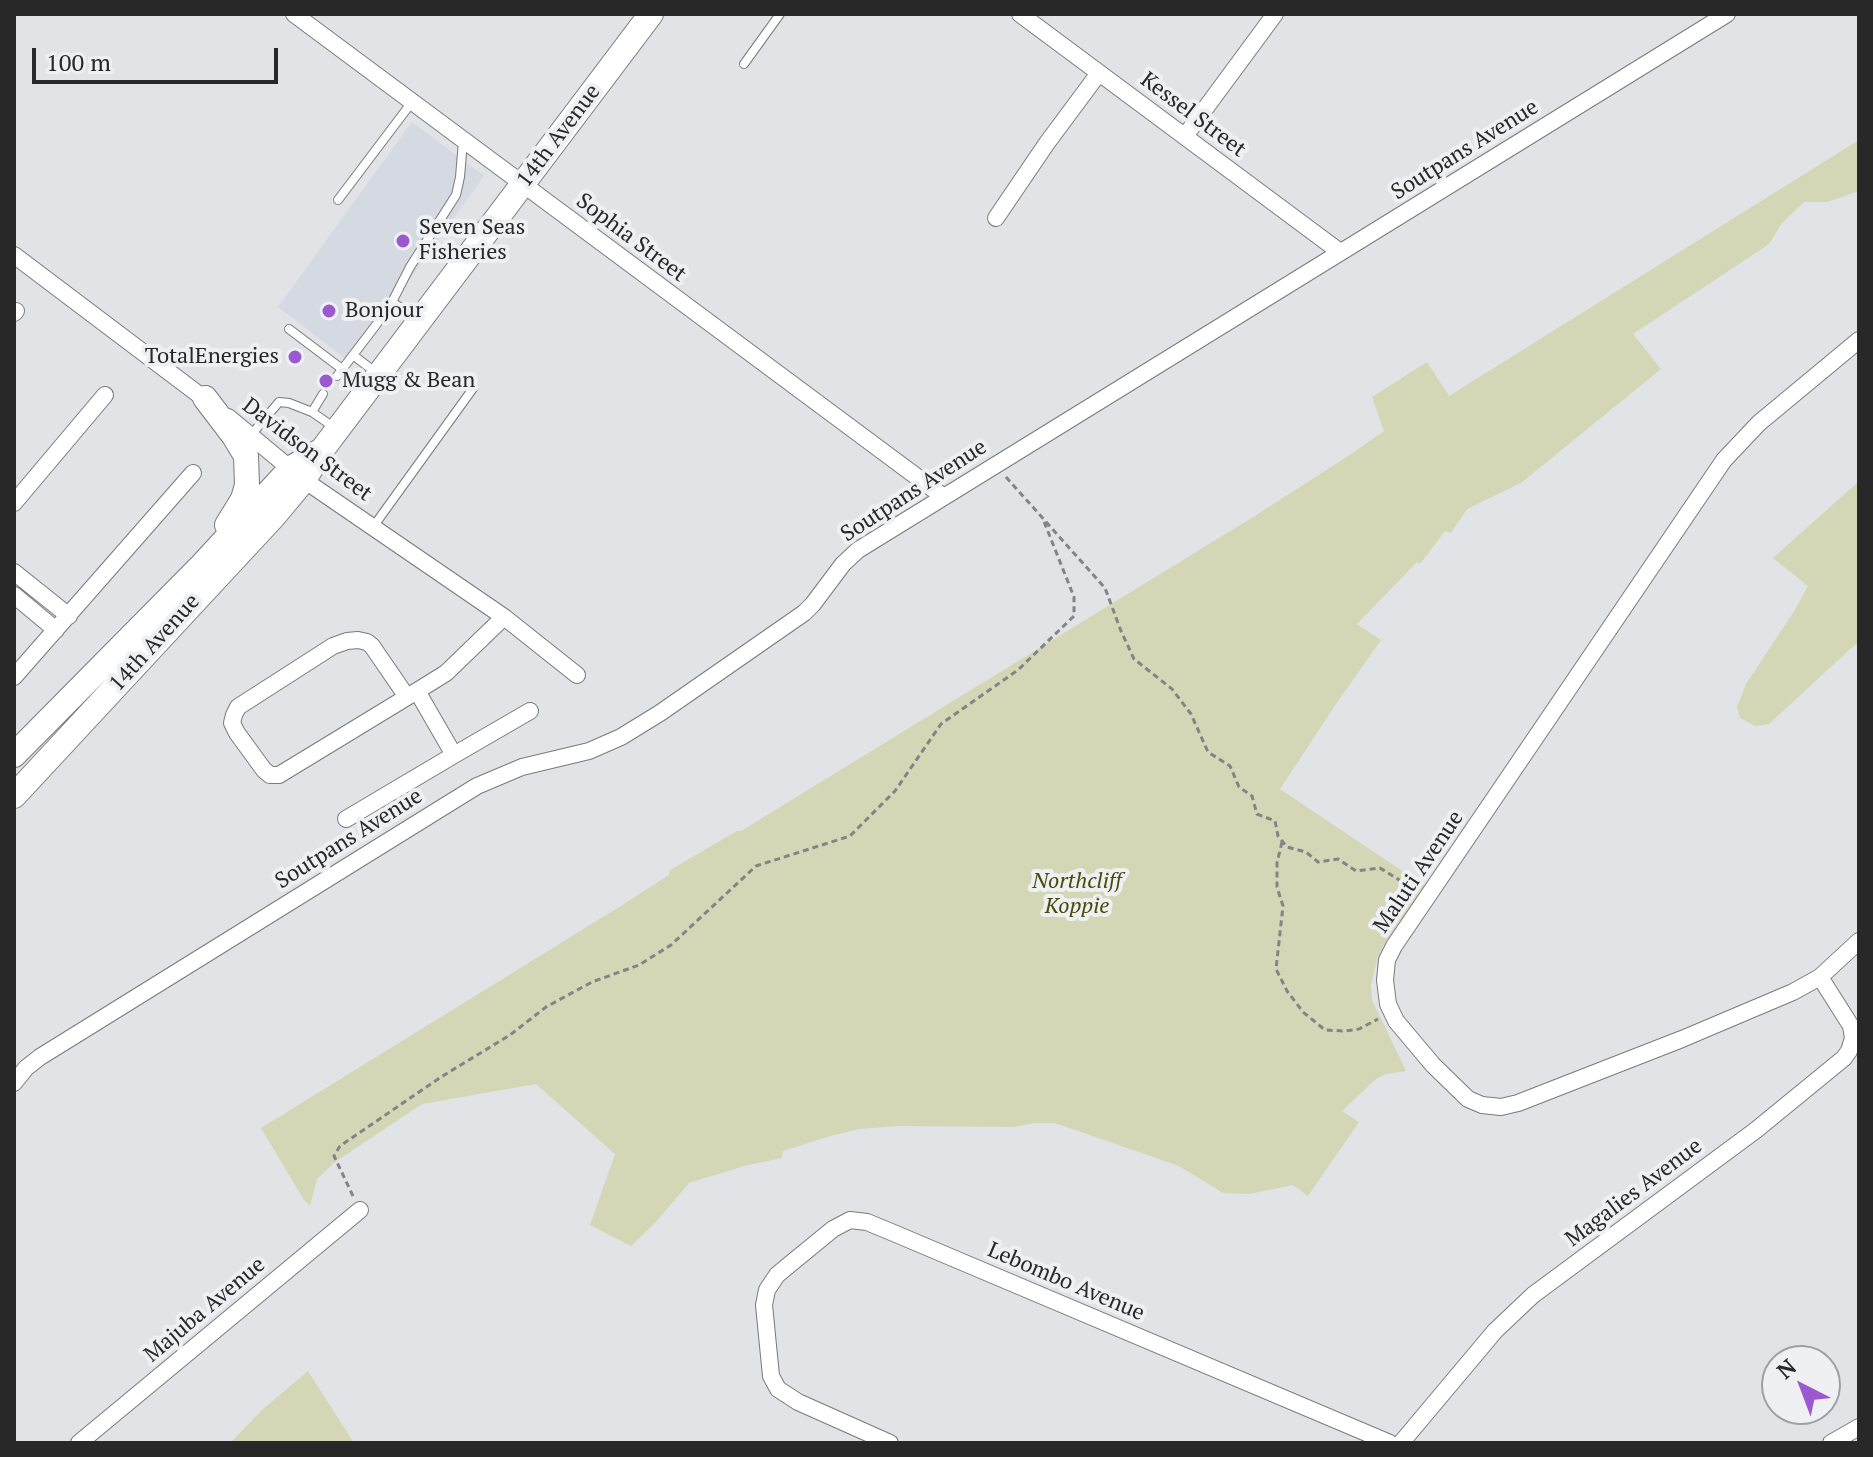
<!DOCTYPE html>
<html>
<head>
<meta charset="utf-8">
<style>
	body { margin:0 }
	#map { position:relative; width:1873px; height:1457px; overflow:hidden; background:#e2e3e6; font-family:"PT Serif",serif }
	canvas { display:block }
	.frame { position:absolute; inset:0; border:16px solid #282829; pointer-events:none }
	.north { position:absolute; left:1761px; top:1345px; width:80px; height:80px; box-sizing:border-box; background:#eff0f3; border:2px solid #9fa0a2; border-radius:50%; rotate:318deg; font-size:22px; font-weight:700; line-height:32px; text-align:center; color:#282829 }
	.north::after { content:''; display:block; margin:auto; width:28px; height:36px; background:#9a59ce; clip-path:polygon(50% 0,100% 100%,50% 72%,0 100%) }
	.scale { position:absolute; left:32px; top:48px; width:246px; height:36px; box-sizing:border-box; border:4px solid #282829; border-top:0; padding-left:10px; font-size:24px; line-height:28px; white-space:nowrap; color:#282829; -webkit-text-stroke:6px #eff0f3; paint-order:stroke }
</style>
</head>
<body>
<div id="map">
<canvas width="1873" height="1457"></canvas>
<div class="frame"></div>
<div class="north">N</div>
<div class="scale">100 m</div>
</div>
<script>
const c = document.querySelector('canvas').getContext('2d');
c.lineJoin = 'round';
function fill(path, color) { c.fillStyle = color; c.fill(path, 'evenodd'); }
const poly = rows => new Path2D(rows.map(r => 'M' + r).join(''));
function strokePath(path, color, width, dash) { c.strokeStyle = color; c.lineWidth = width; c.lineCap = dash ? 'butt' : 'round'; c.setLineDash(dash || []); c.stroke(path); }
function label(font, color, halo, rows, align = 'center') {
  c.font = font + ' "PT Serif",serif'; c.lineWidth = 8; c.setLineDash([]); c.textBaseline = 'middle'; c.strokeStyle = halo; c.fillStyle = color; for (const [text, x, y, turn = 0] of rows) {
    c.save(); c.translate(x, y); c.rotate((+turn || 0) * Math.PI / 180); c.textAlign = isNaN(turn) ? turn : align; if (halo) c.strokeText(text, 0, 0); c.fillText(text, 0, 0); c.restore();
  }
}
const built = poly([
	[412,122,484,176,350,362,278,307]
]);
const green = poly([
	[1859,140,1859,191,1827,202,1804,202,1782,223,1769,244,1633,334,1661,369,1521,483,1467,509,1451,533,1445,531,1420,564,1417,562,1357,624,1381,640,1336,704,1280,789,1425,886,1387,939,1378,956,1371,985,1372,1000,1406,1071,1386,1074,1376,1079,1342,1111,1359,1122,1308,1196,1293,1185,1249,1194,1223,1193,1179,1166,1055,1123,1034,1123,1015,1127,896,1126,859,1129,827,1137,783,1151,782,1158,744,1166,689,1183,655,1223,631,1246,590,1225,615,1154,536,1084,422,1104,335,1162,317,1179,310,1206,304,1200,261,1128,624,904,669,875,670,870,737,831,741,831,1258,514,1348,456,1384,431,1372,397,1427,362,1449,396],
	[1859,481,1859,641,1769,724,1755,726,1740,718,1737,707,1746,684,1793,613,1808,586,1773,558],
	[308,1371,354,1443,230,1443,263,1409]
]);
const path = poly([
	[1006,477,1105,588,1121,631,1134,659,1172,689,1191,714,1208,752,1230,766,1239,787,1252,796,1257,814,1275,821,1278,836,1287,847,1306,852,1318,862,1338,859,1356,871,1380,868,1414,889],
	[1282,842,1277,863,1277,887,1283,906,1276,969,1287,991,1303,1012,1325,1030,1345,1031,1359,1029,1378,1019],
	[353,1196,334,1156,340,1146,441,1077,510,1035,546,1007,592,982,639,965,671,945,756,866,850,836,895,791,941,724,1018,670,1074,616,1074,597,1043,519]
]);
const service = poly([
	[744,64,780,14],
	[338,200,412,102],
	[392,302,410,267,456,195,460,177,463,141],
	[289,329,342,369],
	[353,355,375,372],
	[337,376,376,325,392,302,418,319],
	[312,412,323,394],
	[251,435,279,402,289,403,312,412,335,428],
	[373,527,474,387]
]);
const minor = poly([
	[294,14,944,497],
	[1020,14,1340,252],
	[1185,136,1275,14],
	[996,218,1047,143,1099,73],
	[14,255,210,403],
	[14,313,16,311],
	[1859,340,1759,423,1724,460,1394,946,1387,960,1385,980,1388,1004,1396,1021,1433,1065,1468,1099,1482,1105,1501,1107,1518,1103,1682,1039,1793,992,1820,977,1859,941],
	[228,417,304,480,504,617,577,675],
	[14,503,105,395],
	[14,572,69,616],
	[14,595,56,630],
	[14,677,193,473],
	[407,697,372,646,367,642,358,640,347,641,333,646,238,707,234,715,232,723,237,733,264,770,270,775,279,775,417,691,446,673,504,617],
	[454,755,530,711],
	[346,819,454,755,417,691],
	[14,1083,26,1068,40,1057,477,786,522,767,589,751,621,737,660,713,804,613,813,604,843,564,858,550,1727,14],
	[79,1443,360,1210],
	[890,1443,798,1402,778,1389,771,1376,764,1305,767,1290,777,1275,789,1265,833,1229,850,1220,867,1222,896,1234,1390,1443],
	[1401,1443,1495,1331,1533,1295,1756,1130,1844,1058,1849,1051,1853,1038,1851,1026,1820,977],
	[1831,1443,1859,1427]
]);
const secondary = poly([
	[205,398,234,436,246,456,247,485,243,499,227,525],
	[14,755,200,567,291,468,320,451],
	[14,796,274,516,304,480,322,450,651,14]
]);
const markers = [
	[403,241,8,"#9a59ce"],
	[329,311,8,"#9a59ce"],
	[295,357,8,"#9a59ce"],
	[326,381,8,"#9a59ce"]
];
const streetNames = [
	["Kessel Street",1193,115,37],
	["14th Avenue",559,136,-53],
	["Soutpans Avenue",1465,150,-32],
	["Sophia Street",631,238,37],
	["Davidson Street",307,450,37],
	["Soutpans Avenue",914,491,-33],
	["14th Avenue",155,643,-48],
	["Soutpans Avenue",349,839,-32],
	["Maluti Avenue",1419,872,-56],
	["Magalies Avenue",1634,1193,-37],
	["Lebombo Avenue",1066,1282,23],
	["Majuba Avenue",205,1310,-40]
];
const poiNames = [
	["Seven Seas",419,228],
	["Fisheries",419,253],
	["Bonjour",345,311],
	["TotalEnergies",279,357,"right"],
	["Mugg & Bean",342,381]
];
const parkNames = [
	["Northcliff",1077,882],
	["Koppie",1077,907]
];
fill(built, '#d4d9e2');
fill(green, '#d4d7b6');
strokePath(service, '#797a7d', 10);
strokePath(minor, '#797a7d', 18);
strokePath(secondary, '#797a7d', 26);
strokePath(path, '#848486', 3, [6, 4]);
strokePath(service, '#fff', 8);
strokePath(minor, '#fff', 16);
strokePath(secondary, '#fff', 24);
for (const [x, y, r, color] of markers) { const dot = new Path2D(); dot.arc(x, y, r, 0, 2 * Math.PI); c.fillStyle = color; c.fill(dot); strokePath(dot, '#eff0f3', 3); }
label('22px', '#282829', '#eff0f3', streetNames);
label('22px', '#282829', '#eff0f3', poiNames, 'left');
label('italic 22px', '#494b06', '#eff0f3', parkNames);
</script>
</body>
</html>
